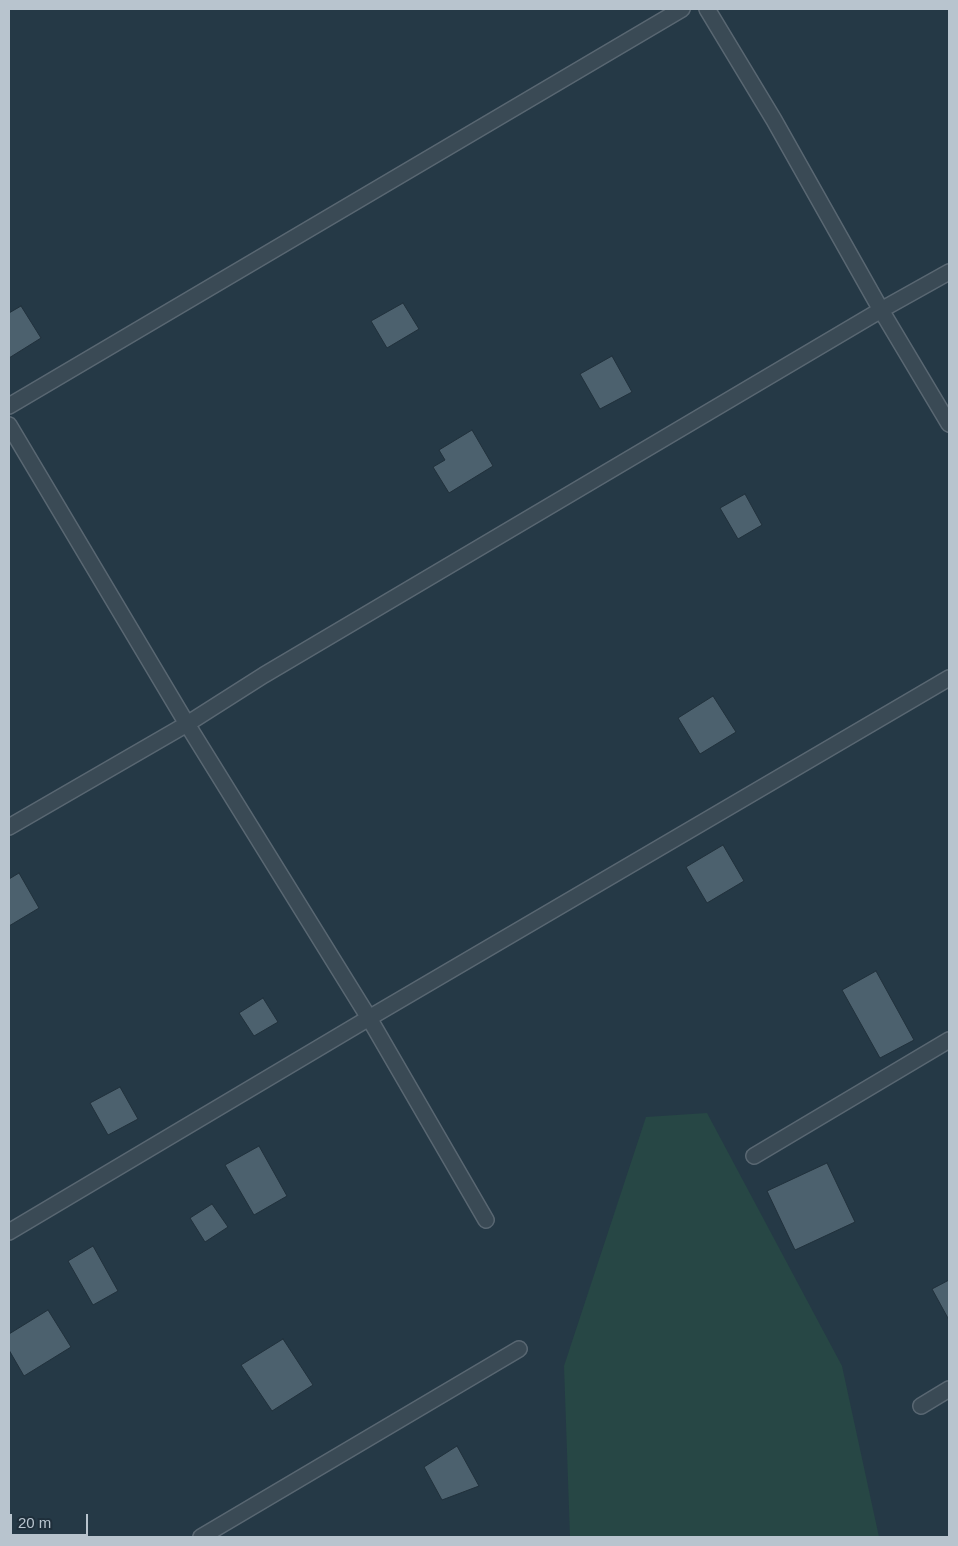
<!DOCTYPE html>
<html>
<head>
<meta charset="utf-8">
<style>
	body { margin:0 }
	#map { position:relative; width:958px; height:1546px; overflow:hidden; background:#253946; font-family:Helvetica,sans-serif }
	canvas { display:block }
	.frame { position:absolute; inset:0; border:10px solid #b8c4ce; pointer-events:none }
	.scale { position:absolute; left:10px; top:1514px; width:78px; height:22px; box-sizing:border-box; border:2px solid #b8c4ce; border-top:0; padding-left:6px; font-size:15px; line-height:18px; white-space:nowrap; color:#b8c4ce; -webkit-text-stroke:4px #1f2f3b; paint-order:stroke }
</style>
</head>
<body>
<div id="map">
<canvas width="958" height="1546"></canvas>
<div class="frame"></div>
<div class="scale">20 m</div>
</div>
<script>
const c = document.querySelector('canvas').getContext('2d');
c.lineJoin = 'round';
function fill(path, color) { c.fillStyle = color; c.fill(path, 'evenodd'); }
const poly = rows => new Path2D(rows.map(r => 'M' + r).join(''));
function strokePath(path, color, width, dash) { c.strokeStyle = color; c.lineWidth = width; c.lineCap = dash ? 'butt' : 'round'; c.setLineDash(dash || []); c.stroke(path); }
const green = poly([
	[707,1113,842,1366,879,1537,570,1537,564,1366,646,1117]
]);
const building = poly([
	[403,303,419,329,387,348,371,321,403,303],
	[21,306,41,338,9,358,9,313,21,306],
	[612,356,632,392,600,409,580,374,612,356],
	[472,430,493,466,449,493,433,467,445,460,439,450,472,430],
	[745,494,762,525,738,539,720,508,745,494],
	[713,696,736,732,700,754,678,718,713,696],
	[723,845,744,881,707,903,686,867,723,845],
	[19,873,39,908,9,926,9,879,19,873],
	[876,971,914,1040,880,1058,842,990,876,971],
	[263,998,278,1022,254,1036,239,1013,263,998],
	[120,1087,138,1119,108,1135,90,1103,120,1087],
	[259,1146,287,1196,254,1215,225,1165,259,1146],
	[827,1163,855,1222,795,1250,767,1191,827,1163],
	[212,1204,228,1227,205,1242,190,1218,212,1204],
	[93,1246,118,1291,93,1305,68,1261,93,1246],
	[949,1280,949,1320,932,1289,949,1280],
	[48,1310,71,1347,24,1376,9,1350,9,1334,48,1310],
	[283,1339,313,1385,272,1411,241,1365,283,1339],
	[457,1446,479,1486,442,1500,424,1467,457,1446]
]);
const service = poly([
	[707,9,774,120,881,310,949,424],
	[9,406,682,9],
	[9,425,187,724,369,1018,486,1220],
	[9,827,187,724,264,675,881,310,949,272],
	[754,1156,949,1040],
	[9,1232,369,1018,949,678],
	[921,1406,949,1389],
	[201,1537,519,1349]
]);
fill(green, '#274745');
fill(building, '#4c616e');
strokePath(building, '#21313c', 1);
strokePath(service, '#596772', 18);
strokePath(service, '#3a4a55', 15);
</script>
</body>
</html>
